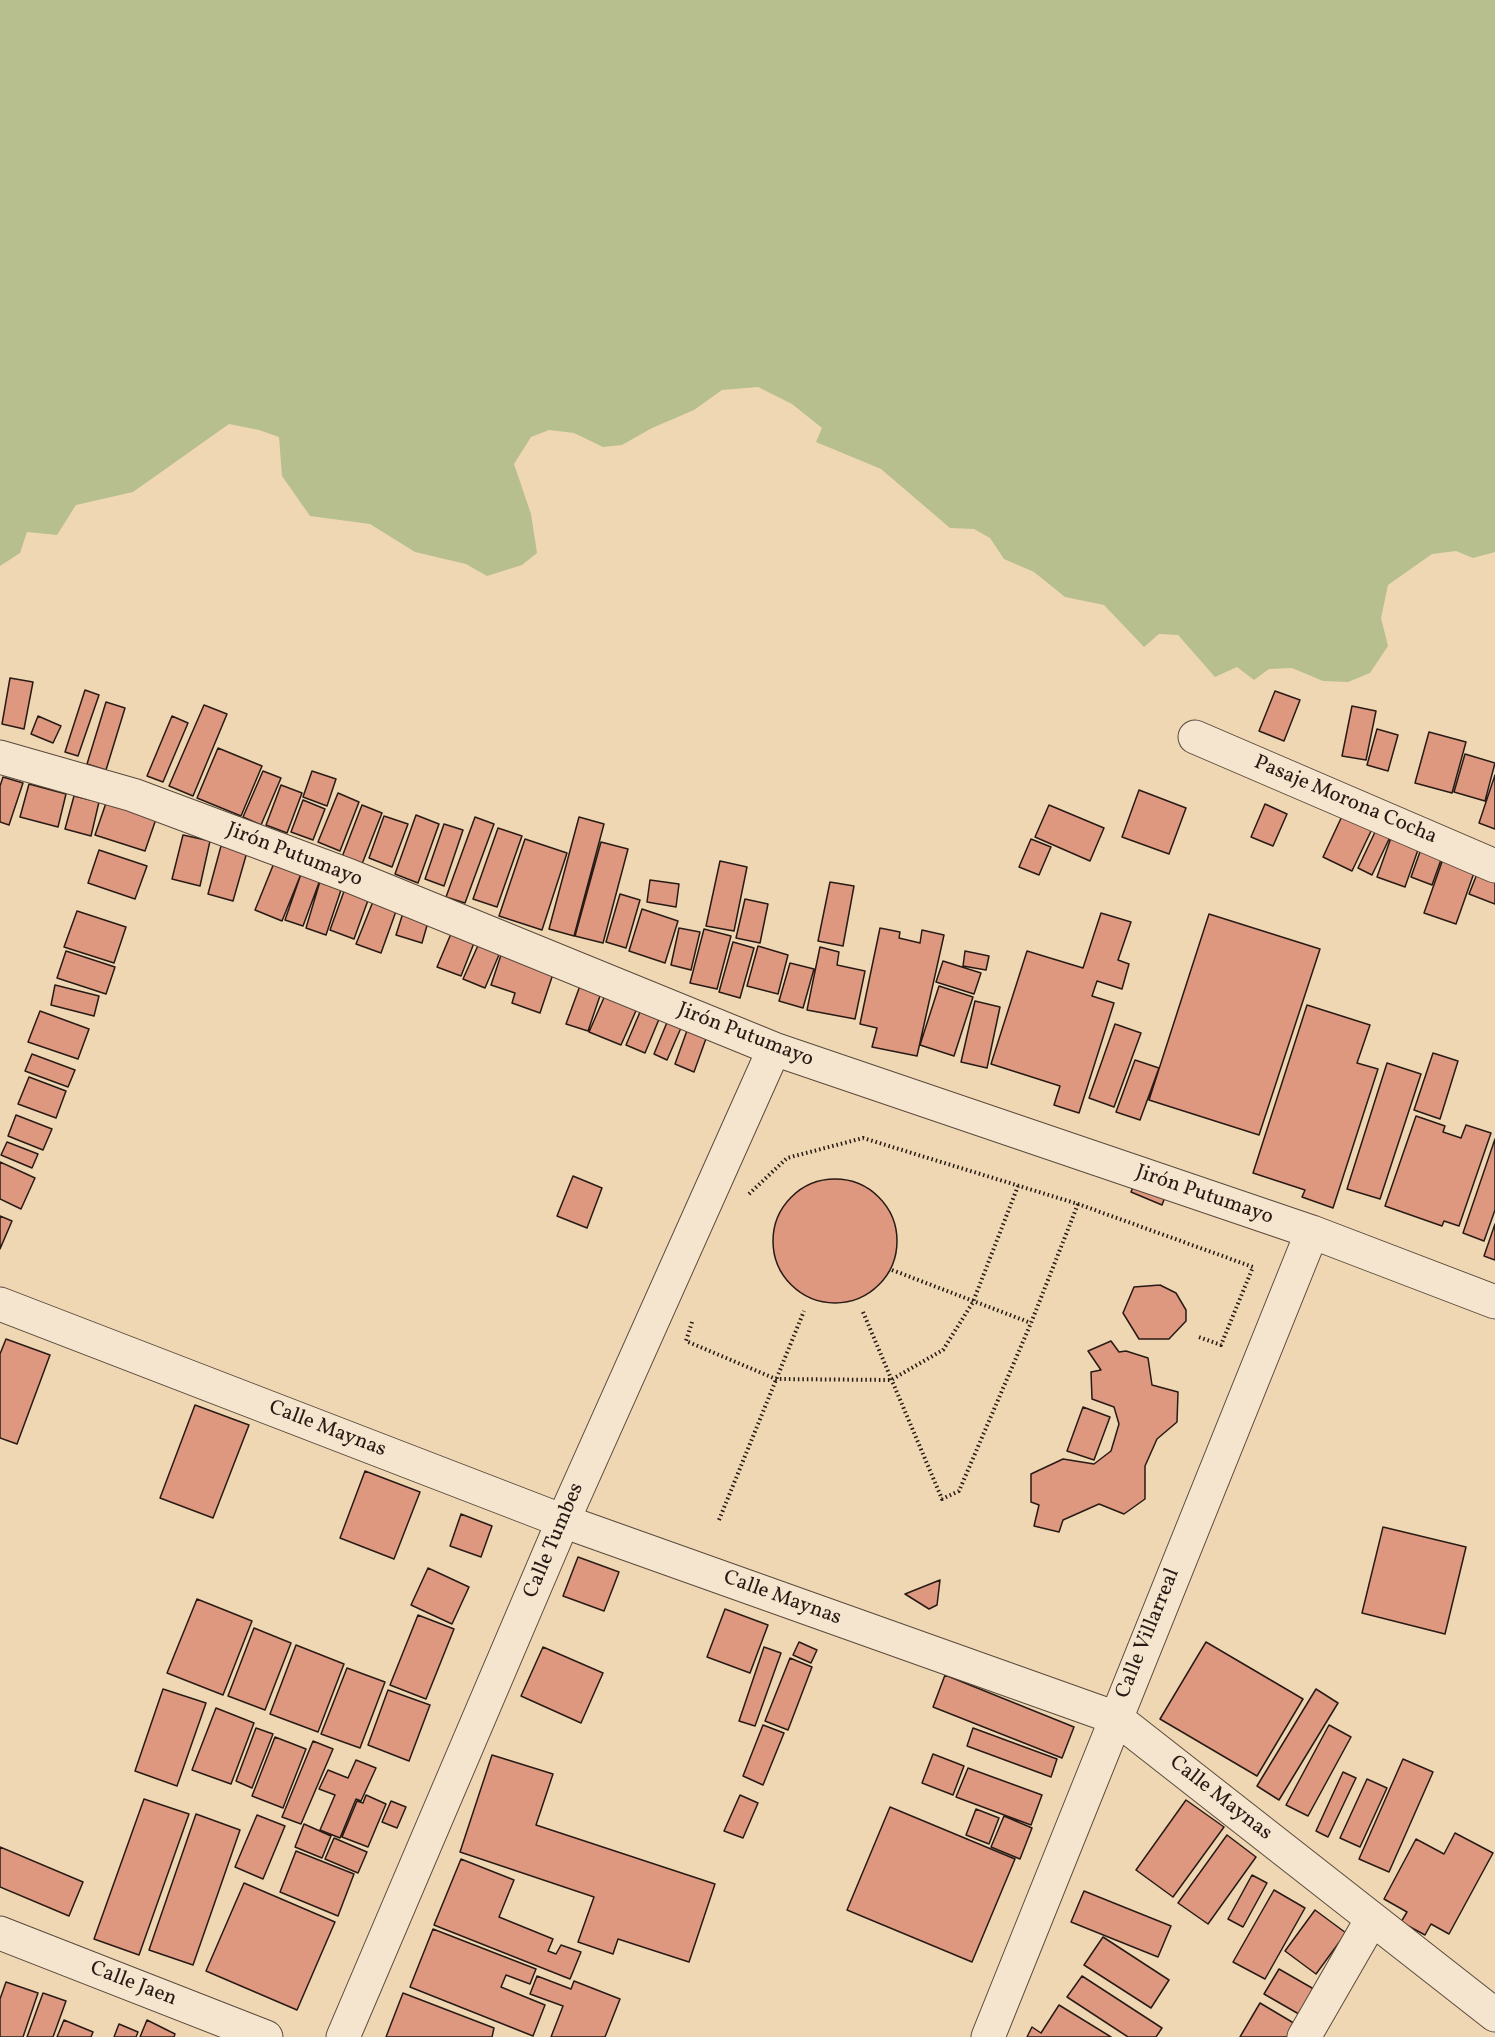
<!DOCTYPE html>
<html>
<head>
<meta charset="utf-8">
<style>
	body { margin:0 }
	canvas { display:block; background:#efd7b3 }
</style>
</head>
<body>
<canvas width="1495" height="2037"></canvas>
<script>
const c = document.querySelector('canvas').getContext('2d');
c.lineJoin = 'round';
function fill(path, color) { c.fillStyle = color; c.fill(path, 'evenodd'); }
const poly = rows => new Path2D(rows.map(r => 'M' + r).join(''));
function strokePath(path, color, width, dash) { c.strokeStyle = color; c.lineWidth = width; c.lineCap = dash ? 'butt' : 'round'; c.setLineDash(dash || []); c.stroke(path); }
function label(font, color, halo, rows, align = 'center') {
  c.font = font + ' Vollkorn,serif'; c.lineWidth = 5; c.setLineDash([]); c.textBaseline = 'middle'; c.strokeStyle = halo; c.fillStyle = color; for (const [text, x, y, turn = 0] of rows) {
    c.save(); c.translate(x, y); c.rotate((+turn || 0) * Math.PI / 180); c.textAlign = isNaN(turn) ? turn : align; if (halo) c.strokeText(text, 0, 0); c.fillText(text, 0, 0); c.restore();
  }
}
const green = poly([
	[0,0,1495,0,1495,552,1473,558,1456,551,1432,554,1388,585,1381,618,1388,646,1370,673,1348,682,1323,681,1292,668,1269,669,1254,680,1237,667,1215,677,1178,635,1159,634,1144,647,1104,605,1065,597,1034,572,1004,559,990,538,974,529,950,528,881,469,816,442,822,428,792,404,758,387,722,390,694,410,652,428,622,445,603,447,574,433,549,430,531,437,514,464,531,514,537,553,522,565,487,576,466,564,415,552,370,524,310,516,282,476,279,437,259,430,229,424,133,492,76,505,57,535,27,532,20,553,0,566]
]);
const building = poly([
	[10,678,33,682,24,729,2,724,10,678],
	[85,690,99,695,78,756,65,752,85,690],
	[1275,691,1300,700,1284,741,1259,731,1275,691],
	[106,702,125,708,106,770,87,764,106,702],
	[204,705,227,714,193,796,169,786,204,705],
	[1352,706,1376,711,1366,760,1342,756,1352,706],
	[38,716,61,726,53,743,31,734,38,716],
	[172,716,188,723,163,782,147,776,172,716],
	[1377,729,1398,735,1388,771,1367,765,1377,729],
	[1429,732,1466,742,1452,793,1415,783,1429,732],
	[218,748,262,766,241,816,197,798,218,748],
	[1465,754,1495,763,1485,801,1454,792,1465,754],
	[263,771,281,778,261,825,243,817,263,771],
	[312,771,336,779,327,806,303,797,312,771],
	[1495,775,1495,829,1479,823,1495,775],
	[3,777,23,783,9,825,0,822,0,786,3,777],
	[29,784,66,794,58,827,20,817,29,784],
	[281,785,302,793,287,833,266,825,281,785],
	[1139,790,1186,808,1169,854,1122,837,1139,790],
	[338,793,359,802,340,851,318,842,338,793],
	[74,796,99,802,91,836,65,829,74,796],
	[303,800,325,809,313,840,291,832,303,800],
	[106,803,156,819,145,851,95,835,106,803],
	[1265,804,1287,814,1273,846,1251,837,1265,804],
	[362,805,382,813,362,864,342,857,362,805],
	[1049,805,1104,828,1090,861,1035,837,1049,805],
	[1343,814,1372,829,1352,871,1323,857,1343,814],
	[416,815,439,824,418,883,395,874,416,815],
	[384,816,408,824,392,867,369,858,384,816],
	[475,817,494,824,465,903,446,897,475,817],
	[579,817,604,824,574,936,549,929,579,817],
	[444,824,463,830,444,886,425,879,444,824],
	[498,828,522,836,497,907,473,899,498,828],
	[1376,830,1390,837,1372,875,1358,868,1376,830],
	[183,835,210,841,200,886,172,879,183,835],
	[1392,835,1420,844,1405,887,1377,877,1392,835],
	[525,839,567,853,542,930,499,916,525,839],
	[1031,839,1051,847,1039,875,1019,867,1031,839],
	[601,842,628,849,603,943,575,936,601,842],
	[221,846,247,852,233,901,208,894,221,846],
	[1421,849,1442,857,1432,885,1411,877,1421,849],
	[99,850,147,866,135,899,88,883,99,850],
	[1443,859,1475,870,1456,924,1424,913,1443,859],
	[720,861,747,867,734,931,706,926,720,861],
	[274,863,301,874,282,921,255,910,274,863],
	[1479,869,1495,875,1495,904,1469,894,1479,869],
	[301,874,320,880,303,926,285,920,301,874],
	[321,878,343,884,326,935,306,928,321,878],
	[650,880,679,884,676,907,647,902,650,880],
	[830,882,854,886,843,946,818,941,830,882],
	[347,883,371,892,354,939,330,930,347,883],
	[376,894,399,903,381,953,356,944,376,894],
	[620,894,640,900,626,948,606,942,620,894],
	[745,899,768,904,760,943,736,938,745,899],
	[642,909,678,921,665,963,629,951,642,909],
	[77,911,126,927,114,963,64,947,77,911],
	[403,913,428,922,422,943,396,935,403,913],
	[1101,913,1131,922,1118,960,1129,964,1122,989,1097,981,1092,996,1114,1003,1079,1113,1054,1105,1060,1086,991,1064,1027,951,1083,968,1101,913],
	[1209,914,1320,949,1259,1135,1149,1100,1209,914],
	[679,928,700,932,691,970,671,965,679,928],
	[880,928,900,932,899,938,920,943,922,930,944,935,917,1056,872,1047,877,1028,860,1024,880,928],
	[453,929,476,938,461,976,437,967,453,929],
	[704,929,731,936,717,989,690,983,704,929],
	[480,941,501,950,485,988,463,979,480,941],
	[733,942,754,948,740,998,719,992,733,942],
	[758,946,788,955,778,994,747,986,758,946],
	[820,947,839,952,837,965,865,971,855,1019,807,1010,820,947],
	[66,951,115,967,106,994,57,978,66,951],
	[965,951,989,956,986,970,963,966,965,951],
	[501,955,555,968,540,1013,512,1003,515,993,491,985,501,955],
	[943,961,981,973,974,994,936,982,943,961],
	[790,963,814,969,803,1008,779,1001,790,963],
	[581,983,602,990,588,1031,566,1024,581,983],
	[55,985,99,996,94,1016,51,1005,55,985],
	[939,986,973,997,954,1056,920,1045,939,986],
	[606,993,638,1006,621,1045,589,1032,606,993],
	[975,1001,1000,1007,987,1068,961,1062,975,1001],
	[643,1005,662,1012,645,1053,626,1045,643,1005],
	[1307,1005,1370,1025,1357,1063,1378,1069,1333,1208,1302,1197,1305,1190,1253,1173,1307,1005],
	[40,1011,89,1029,78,1059,28,1042,40,1011],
	[670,1015,684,1021,667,1060,654,1054,670,1015],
	[1115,1024,1141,1033,1114,1107,1089,1098,1115,1024],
	[689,1025,708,1033,694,1072,675,1064,689,1025],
	[1433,1053,1458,1061,1440,1119,1414,1110,1433,1053],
	[32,1054,75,1070,68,1087,25,1071,32,1054],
	[1135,1060,1159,1068,1140,1120,1116,1112,1135,1060],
	[1387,1063,1421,1074,1380,1199,1347,1189,1387,1063],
	[29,1077,66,1091,56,1118,18,1104,29,1077],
	[16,1115,52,1129,43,1150,8,1136,16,1115],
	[1416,1116,1445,1126,1443,1132,1461,1138,1466,1125,1491,1133,1459,1226,1444,1221,1442,1226,1385,1206,1416,1116],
	[1495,1139,1495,1210,1484,1241,1463,1233,1495,1139],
	[7,1142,38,1154,32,1168,1,1155,7,1142],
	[0,1162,35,1178,21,1209,0,1199,0,1162],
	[573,1176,602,1188,587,1228,557,1216,573,1176],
	[1137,1177,1168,1189,1162,1205,1131,1192,1137,1177],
	'773 1241a62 62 0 1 1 124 0a62 62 0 1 1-124 0Z',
	[0,1216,12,1221,0,1249,0,1216],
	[1495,1224,1495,1260,1484,1256,1495,1224],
	[1160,1285,1176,1293,1186,1310,1186,1321,1169,1339,1139,1339,1123,1313,1134,1287,1160,1285],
	[6,1339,50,1355,17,1444,0,1438,0,1354,6,1339],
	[1111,1341,1119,1352,1126,1351,1148,1358,1152,1385,1178,1392,1177,1422,1157,1439,1145,1466,1145,1499,1124,1514,1099,1504,1063,1520,1059,1532,1034,1526,1039,1505,1031,1502,1031,1474,1063,1459,1094,1464,1111,1451,1119,1424,1114,1407,1092,1399,1091,1372,1101,1370,1088,1351,1111,1341],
	[195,1405,249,1425,213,1518,160,1498,195,1405],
	[1083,1407,1110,1417,1094,1460,1067,1451,1083,1407],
	[365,1471,420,1492,394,1559,340,1538,365,1471],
	[461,1514,492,1526,481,1557,450,1546,461,1514],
	[1383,1527,1466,1547,1445,1634,1362,1613,1383,1527],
	[578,1557,619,1572,604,1611,563,1596,578,1557],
	[428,1568,469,1587,452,1624,411,1605,428,1568],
	[940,1580,937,1605,929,1609,905,1594,940,1580],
	[197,1599,252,1621,223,1695,167,1673,197,1599],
	[725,1609,768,1625,750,1673,707,1657,725,1609],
	[418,1615,454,1629,426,1699,390,1685,418,1615],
	[254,1628,291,1643,265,1710,228,1696,254,1628],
	[799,1642,817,1650,811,1663,793,1655,799,1642],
	[1206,1642,1303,1699,1257,1776,1160,1719,1206,1642],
	[296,1645,344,1664,318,1732,270,1714,296,1645],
	[543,1647,603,1673,581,1723,521,1696,543,1647],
	[764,1647,781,1653,755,1726,739,1721,764,1647],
	[790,1658,812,1667,788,1730,765,1721,790,1658],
	[347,1668,385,1682,360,1748,321,1734,347,1668],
	[945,1675,1074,1727,1062,1758,933,1707,945,1675],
	[163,1689,206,1703,177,1786,135,1771,163,1689],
	[1316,1689,1338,1703,1279,1800,1257,1786,1316,1689],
	[388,1690,430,1705,409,1761,368,1745,388,1690],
	[216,1708,254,1723,231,1784,192,1770,216,1708],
	[763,1725,784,1733,763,1785,743,1776,763,1725],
	[1329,1725,1351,1737,1308,1816,1286,1805,1329,1725],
	[256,1728,273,1734,252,1788,236,1781,256,1728],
	[973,1728,1057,1759,1051,1777,967,1746,973,1728],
	[275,1737,306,1749,283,1808,252,1796,275,1737],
	[313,1741,333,1749,301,1824,282,1817,313,1741],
	[933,1754,964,1766,953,1795,922,1783,933,1754],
	[492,1755,553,1774,536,1825,715,1884,689,1962,618,1939,613,1954,578,1942,594,1897,460,1852,492,1755],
	[1403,1759,1433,1772,1389,1872,1359,1859,1403,1759],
	[356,1760,376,1768,361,1801,356,1799,340,1838,320,1830,335,1795,319,1789,328,1770,348,1778,356,1760],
	[968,1768,1042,1795,1031,1825,956,1797,968,1768],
	[1343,1772,1356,1778,1328,1837,1316,1831,1343,1772],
	[1367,1779,1387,1788,1360,1847,1340,1838,1367,1779],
	[366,1795,386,1804,368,1847,342,1837,357,1801,363,1803,366,1795],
	[740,1795,758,1803,743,1838,724,1831,740,1795],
	[144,1799,189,1814,139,1955,94,1939,144,1799],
	[1186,1800,1224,1827,1173,1897,1136,1870,1186,1800],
	[391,1801,406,1807,397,1828,382,1822,391,1801],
	[890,1807,1015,1859,972,1962,847,1910,890,1807],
	[976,1809,999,1818,989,1844,966,1835,976,1809],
	[196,1814,240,1830,193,1965,149,1950,196,1814],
	[257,1815,285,1826,263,1879,235,1867,257,1815],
	[1004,1816,1032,1828,1020,1859,991,1847,1004,1816],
	[304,1824,331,1836,322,1858,295,1847,304,1824],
	[1455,1833,1493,1853,1449,1934,1431,1924,1425,1935,1401,1922,1407,1912,1384,1899,1416,1839,1444,1854,1455,1833],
	[1227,1835,1256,1857,1208,1924,1178,1903,1227,1835],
	[334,1838,367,1852,358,1873,325,1859,334,1838],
	[0,1847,83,1882,69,1916,0,1887,0,1847],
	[296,1851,354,1874,338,1916,280,1892,296,1851],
	[461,1859,514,1880,499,1917,553,1939,548,1951,556,1954,561,1945,581,1952,570,1979,434,1925,461,1859],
	[1252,1875,1267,1883,1243,1927,1228,1919,1252,1875],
	[244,1883,335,1922,297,2010,206,1971,244,1883],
	[1274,1890,1305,1908,1265,1979,1233,1962,1274,1890],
	[1084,1891,1171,1926,1158,1957,1071,1922,1084,1891],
	[1315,1910,1346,1933,1316,1974,1285,1951,1315,1910],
	[433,1929,536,1969,530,1984,506,1975,501,1987,545,2005,533,2036,410,1987,433,1929],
	[1103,1937,1169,1980,1151,2008,1084,1965,1103,1937],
	[1279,1969,1319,1992,1304,2017,1264,1994,1279,1969],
	[537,1976,571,1989,574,1981,620,1999,605,2037,551,2037,563,2006,530,1994,537,1976],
	[1082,1976,1162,2028,1156,2037,1128,2037,1067,1997,1082,1976],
	[6,1982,38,1993,23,2037,0,2037,0,1999,6,1982],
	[43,1993,66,2001,53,2037,27,2037,43,1993],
	[403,1993,494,2028,492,2037,386,2037,403,1993],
	[1260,2003,1297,2025,1290,2037,1240,2037,1260,2003],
	[1059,2005,1111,2037,1027,2037,1032,2027,1041,2033,1059,2005],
	[64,2020,93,2032,91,2037,57,2037,64,2020],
	[147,2020,175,2034,174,2037,140,2037,147,2020],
	[119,2024,138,2032,136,2037,114,2037,119,2024]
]);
const path = poly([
	[749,1194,787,1158,863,1138,1078,1204,1253,1267,1221,1345,1199,1337],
	[892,1270,1031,1323],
	[863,1312,942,1499,959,1491,1031,1323,1078,1204],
	[692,1322,686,1341,776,1379,891,1380,943,1350,973,1302,1018,1186],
	[719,1520,804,1311]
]);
const minor = poly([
	[1195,737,1495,866],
	[0,757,133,795,350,876,774,1049,1312,1232,1495,1302],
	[0,1304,563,1521,1116,1718,1495,2015],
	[0,1933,266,2037],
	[343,2037,563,1521,774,1049],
	[988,2037,1312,1232],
	[1304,2037,1372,1919]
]);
const streetNames = [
	["Pasaje Morona Cocha",1345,801,23],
	["Jirón Putumayo",294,856,21],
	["Jirón Putumayo",745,1036,21],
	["Jirón Putumayo",1204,1196,19],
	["Calle Maynas",327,1430,21],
	["Calle Tumbes",555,1541,-67],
	["Calle Maynas",782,1599,20],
	["Calle Villarreal",1149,1634,-68],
	["Calle Maynas",1220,1799,38],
	["Calle Jaen",133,1985,21]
];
fill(green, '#b7bf8e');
fill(building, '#de9880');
strokePath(building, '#281b15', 1.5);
strokePath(minor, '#5a4a3c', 35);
strokePath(path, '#281b15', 4, [1.5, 3]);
strokePath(minor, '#f5e5ce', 33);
label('21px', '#281b15', '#f5e5ce', streetNames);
</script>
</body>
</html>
